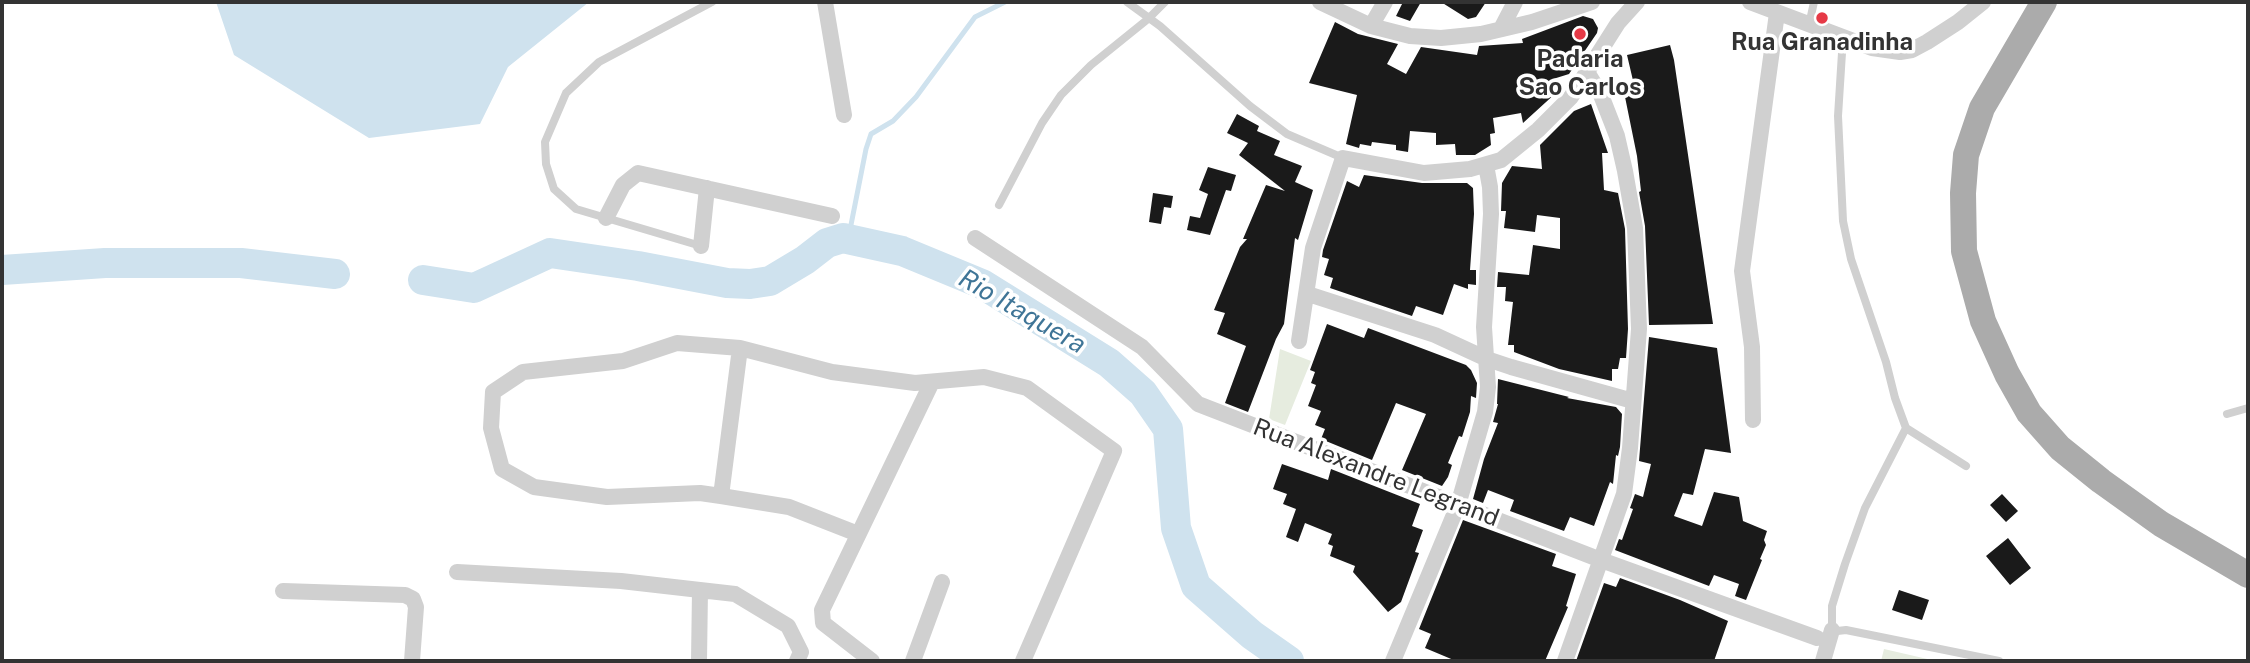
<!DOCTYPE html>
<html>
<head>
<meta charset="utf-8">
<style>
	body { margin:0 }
	#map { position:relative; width:2250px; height:663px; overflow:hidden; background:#fff; font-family:"Public Sans",sans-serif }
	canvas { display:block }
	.frame { position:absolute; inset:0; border:4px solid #333; pointer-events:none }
</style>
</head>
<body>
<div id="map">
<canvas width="2250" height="663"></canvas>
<div class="frame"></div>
</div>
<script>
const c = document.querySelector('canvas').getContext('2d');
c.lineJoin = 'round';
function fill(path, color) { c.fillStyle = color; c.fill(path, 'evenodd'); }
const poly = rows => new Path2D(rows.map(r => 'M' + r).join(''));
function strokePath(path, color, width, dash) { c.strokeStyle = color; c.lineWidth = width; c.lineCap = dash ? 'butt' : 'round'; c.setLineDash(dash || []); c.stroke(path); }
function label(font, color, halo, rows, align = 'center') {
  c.font = font + ' "Public Sans",sans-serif'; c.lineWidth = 7; c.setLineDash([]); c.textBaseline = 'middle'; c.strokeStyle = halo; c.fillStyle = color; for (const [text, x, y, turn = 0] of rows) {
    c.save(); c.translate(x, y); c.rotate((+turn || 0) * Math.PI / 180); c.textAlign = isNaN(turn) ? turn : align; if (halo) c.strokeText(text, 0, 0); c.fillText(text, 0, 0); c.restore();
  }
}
const green = poly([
	[1280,349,1311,361,1285,425,1269,419],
	[1884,649,1936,661,1881,661]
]);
const water = poly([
	[216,2,589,2,508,67,480,124,369,138,234,55]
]);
const stream = poly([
	[848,240,866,149,871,134,893,121,916,97,975,17,1005,2]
]);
const river = poly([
	[2,270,105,263,241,263,335,274],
	[423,280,474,288,550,253,638,266,727,283,750,284,770,281,805,260,827,243,843,238,902,251,982,284,1109,363,1143,393,1168,429,1176,528,1196,586,1252,635,1289,661]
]);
const building = poly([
	[1403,2,1421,2,1410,21,1396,16],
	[1441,2,1486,2,1476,17,1468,19],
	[1583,16,1593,19,1598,28,1597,33,1569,74,1553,79,1557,92,1523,123,1521,113,1493,118,1495,133,1490,134,1491,145,1475,155,1456,155,1455,144,1436,145,1436,133,1410,131,1408,152,1396,150,1396,145,1372,142,1371,146,1360,144,1359,148,1346,144,1357,95,1309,83,1335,22,1358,34,1398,44,1387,64,1406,74,1421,47,1477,55,1479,46,1523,43,1522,39],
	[1670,45,1674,60,1713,324,1649,325,1645,226,1639,192,1641,191,1637,156,1624,92,1635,89,1627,55],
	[1591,104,1608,153,1602,153,1604,190,1618,193,1625,229,1628,329,1626,358,1620,358,1618,369,1612,369,1612,381,1559,369,1514,352,1514,345,1508,345,1513,302,1505,301,1506,287,1497,287,1498,272,1529,275,1533,245,1560,249,1560,218,1537,215,1535,232,1504,228,1506,211,1501,211,1502,183,1512,166,1542,169,1540,145,1574,111],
	[1237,114,1259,126,1257,131,1280,141,1274,155,1302,166,1295,182,1313,190,1298,240,1295,238,1284,324,1276,339,1248,412,1225,403,1246,346,1217,334,1225,313,1214,310,1240,247,1247,239,1243,239,1266,185,1285,191,1239,155,1248,143,1227,133],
	[1208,167,1236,175,1231,191,1226,190,1210,235,1187,230,1190,216,1200,218,1208,194,1199,190],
	[1364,175,1422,183,1467,183,1473,188,1474,214,1470,270,1476,270,1476,285,1468,284,1468,289,1454,284,1443,315,1416,306,1412,316,1330,288,1333,278,1324,275,1329,259,1322,257,1323,250,1347,181,1359,187],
	[1153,193,1173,196,1171,208,1164,207,1161,224,1149,222],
	[1327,324,1364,338,1368,328,1466,365,1471,370,1477,383,1476,398,1471,396,1470,412,1462,437,1459,436,1448,463,1452,465,1448,477,1442,486,1402,470,1426,414,1396,403,1372,460,1321,439,1325,429,1315,425,1321,411,1308,406,1316,385,1311,383,1315,372,1310,370],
	[1649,337,1717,348,1731,453,1705,449,1693,495,1683,493,1674,516,1702,526,1714,492,1739,497,1743,521,1767,531,1764,540,1766,545,1760,559,1762,560,1746,600,1735,596,1739,584,1714,575,1709,586,1615,550,1619,539,1622,540,1633,509,1630,508,1635,494,1643,497,1651,464,1639,461],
	[1498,379,1569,397,1567,398,1616,407,1622,414,1620,447,1618,456,1616,455,1613,484,1610,482,1594,526,1570,517,1564,531,1510,511,1514,500,1488,490,1483,503,1473,499,1484,459,1498,423,1493,422,1498,404,1497,404],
	[1282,464,1328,480,1331,469,1420,504,1412,526,1423,530,1415,552,1419,553,1401,602,1388,612,1353,572,1355,566,1330,556,1333,546,1328,544,1332,534,1305,523,1298,542,1286,537,1296,509,1283,504,1287,494,1273,489],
	[2002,494,2018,511,2006,522,1990,505],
	[1463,520,1556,554,1552,566,1576,574,1566,606,1568,607,1545,661,1456,661,1425,648,1431,634,1419,629],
	[2008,538,2031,568,2010,585,1986,556],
	[1620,578,1680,600,1728,621,1714,661,1576,661,1604,583,1616,587],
	[1899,590,1929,600,1922,620,1892,610]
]);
const lane = poly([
	[1127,2,1160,26,1250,106,1287,134,1343,158],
	[1809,25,1814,2],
	[999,205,1042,123,1061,95,1091,65,1148,19,1165,2],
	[701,246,576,209,554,189,546,164,545,142,566,93,599,62,712,2],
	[2227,414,2248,408],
	[1906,428,1966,466],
	[1832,630,1832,606,1845,564,1865,508,1906,428,1895,398,1886,362,1851,259,1843,221,1838,116,1843,37],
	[1829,632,1846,630,1999,661]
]);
const street = poly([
	[825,2,844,115],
	[1320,2,1371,26,1410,36,1441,38,1481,34,1532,22,1592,2],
	[1750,2,1872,48,1900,52,1912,50,1927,42,1958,22,1983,2],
	[1371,26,1385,2],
	[1501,29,1515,2],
	[606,218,623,185,638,173,832,216],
	[975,238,1142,347,1198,404,1601,560,1817,638],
	[701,246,707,188],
	[1308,294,1435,335,1487,359,1511,367,1633,401],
	[1299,341,1313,248,1343,158,1424,173,1470,169,1501,160,1538,130,1571,97,1618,23,1637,2],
	[1753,420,1752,347,1742,271,1777,13],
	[721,496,740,348],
	[858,534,789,507,721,496,700,493,607,497,534,487,502,469,491,428,493,392,523,372,623,361,677,343,740,348,832,372,915,383,984,377,1027,388,1114,451,1023,661],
	[457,572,621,581,735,594,788,626,801,652,797,661],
	[283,591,405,595,413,599,416,607,412,661],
	[699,661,700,590],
	[872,661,823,623,822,610,932,382],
	[913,661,942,582],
	[1393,661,1458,505,1485,412,1488,387,1484,327,1491,214,1490,187,1486,165],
	[1565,661,1624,494,1630,448,1639,329,1635,228,1625,171,1617,136,1601,95,1587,72],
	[1823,661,1832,630]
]);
const primary = poly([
	[2044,2,1982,108,1966,155,1963,193,1964,251,1983,321,2007,374,2029,413,2060,448,2101,481,2161,524,2248,575]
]);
const markers = [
	[1822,18,7,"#e63946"],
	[1580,34,7,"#e63946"]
];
const poiNames = [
	["Rua Granadinha",1822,43],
	["Padaria",1580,60],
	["Sao Carlos",1580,88]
];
const streetNames = [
	["Rua Alexandre Legrand",1376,473,21]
];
const waterNames = [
	["Rio Itaquera",1022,312,30]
];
fill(green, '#e6ecdf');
fill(water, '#cfe2ee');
strokePath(stream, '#cfe2ee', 5);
strokePath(river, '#cfe2ee', 30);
fill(building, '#1a1a1a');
strokePath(lane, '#d0d0d0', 8);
strokePath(street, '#d0d0d0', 16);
strokePath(primary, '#ababab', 26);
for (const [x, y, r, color] of markers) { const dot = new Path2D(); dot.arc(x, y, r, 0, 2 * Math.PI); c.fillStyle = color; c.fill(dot); strokePath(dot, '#fff', 2.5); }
label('bold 24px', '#333', '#fff', poiNames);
label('24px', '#333', '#fff', streetNames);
label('italic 26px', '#3f7597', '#fff', waterNames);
</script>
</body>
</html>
